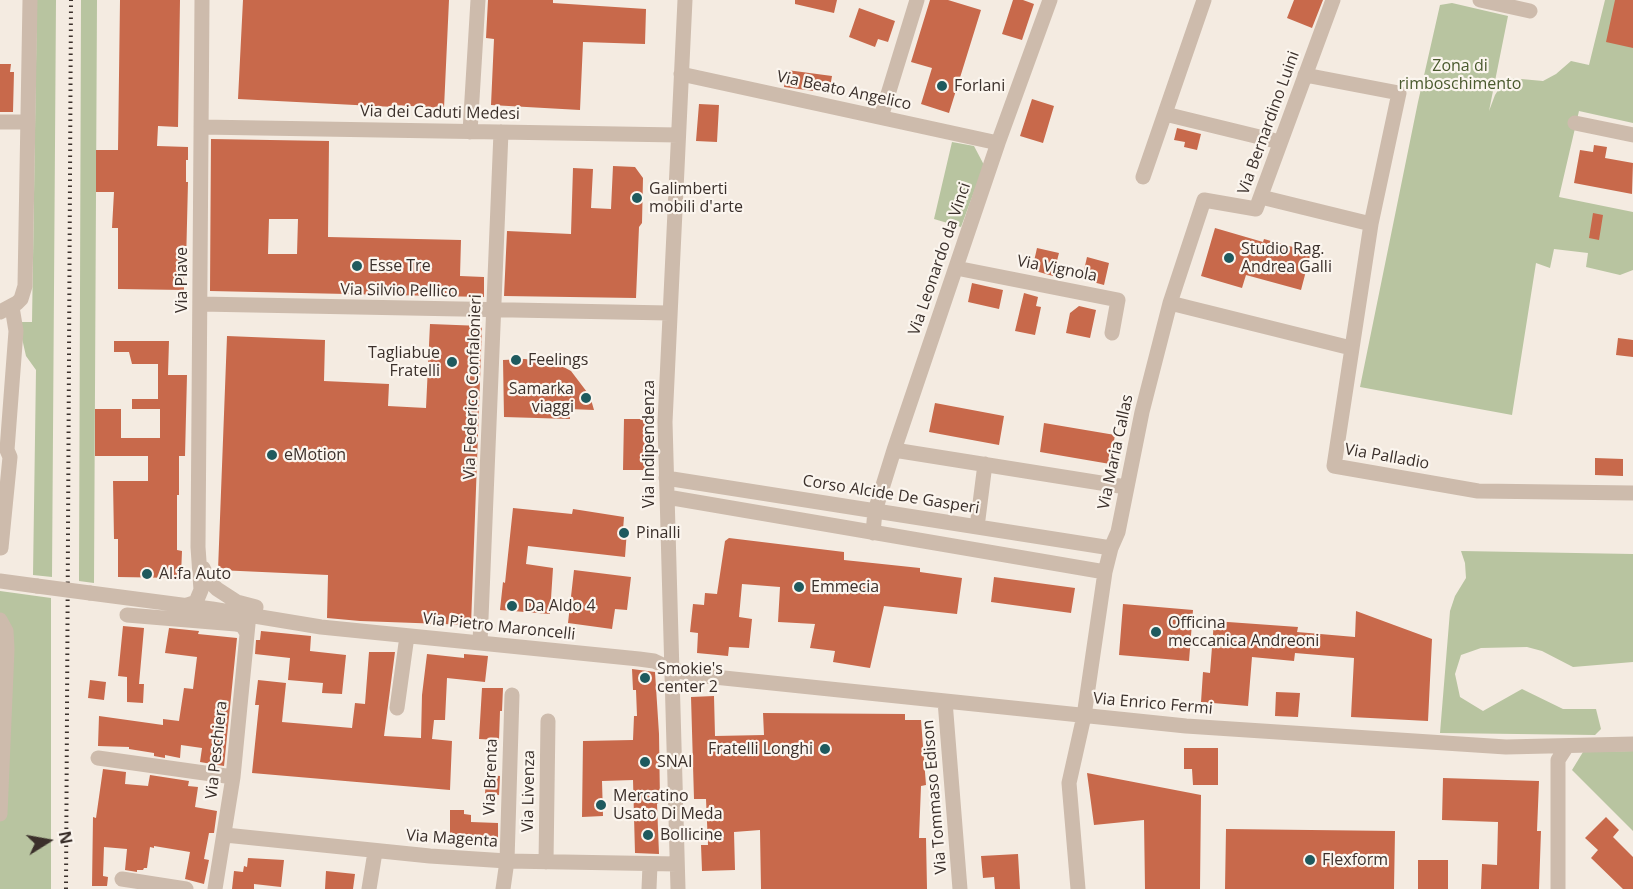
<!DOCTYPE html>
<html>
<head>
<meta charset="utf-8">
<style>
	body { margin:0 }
	#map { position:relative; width:1633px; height:889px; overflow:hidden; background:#f4ebe1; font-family:"Open Sans",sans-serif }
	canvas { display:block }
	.north { position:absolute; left:18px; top:811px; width:60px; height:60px; -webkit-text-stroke:4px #fbf5ee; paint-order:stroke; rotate:79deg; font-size:16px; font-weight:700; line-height:24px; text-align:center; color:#3b302b }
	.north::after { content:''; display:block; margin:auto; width:21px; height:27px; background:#3b302b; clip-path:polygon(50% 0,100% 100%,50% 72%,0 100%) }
</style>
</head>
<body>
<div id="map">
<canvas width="1633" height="889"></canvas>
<div class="north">N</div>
</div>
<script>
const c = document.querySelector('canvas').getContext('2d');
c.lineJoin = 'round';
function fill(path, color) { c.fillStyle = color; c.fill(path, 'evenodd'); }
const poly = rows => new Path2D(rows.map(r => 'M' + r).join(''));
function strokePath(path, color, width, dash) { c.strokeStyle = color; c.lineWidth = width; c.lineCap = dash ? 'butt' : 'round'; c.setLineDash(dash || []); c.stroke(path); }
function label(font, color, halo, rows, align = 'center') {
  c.font = font + ' "Open Sans",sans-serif'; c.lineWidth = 4.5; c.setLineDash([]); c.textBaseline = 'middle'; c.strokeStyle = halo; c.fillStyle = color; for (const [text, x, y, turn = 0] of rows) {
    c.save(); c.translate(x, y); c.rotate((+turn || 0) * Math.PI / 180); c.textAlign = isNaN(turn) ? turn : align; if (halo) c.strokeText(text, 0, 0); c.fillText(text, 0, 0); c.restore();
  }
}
const green = poly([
	[37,0,56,0,52,577,33,575,36,370,26,356,21,334,21,322,32,322],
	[81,0,97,0,94,583,79,581],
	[1605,0,1633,0,1633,123,1579,111,1559,197,1633,212,1633,270,1620,275,1586,267,1588,253,1554,249,1550,268,1536,263,1512,415,1360,387,1418,102,1440,5,1452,3,1508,16,1489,111,1495,95,1502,84,1510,78,1543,81,1556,74,1571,61,1589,65],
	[952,142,974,146,984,165,961,227,934,219],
	[1461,551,1633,554,1633,662,1573,667,1542,651,1527,647,1481,648,1461,655,1455,674,1460,697,1483,711,1522,689,1563,709,1596,709,1601,729,1595,735,1440,733,1450,611,1455,596,1466,578,1465,563],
	[0,591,51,598,51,889,0,889],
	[1633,751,1633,831,1572,770,1583,752]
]);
const building = poly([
	[120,0,180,0,178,127,158,126,157,146,188,147,188,160,186,160,186,182,188,182,186,264,184,264,184,290,118,289,118,228,112,228,114,192,96,192,96,150,118,150],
	[243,0,449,0,444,108,394,105,394,107,238,99],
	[488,0,553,0,553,3,646,9,645,44,583,42,580,110,491,105,494,39,486,38],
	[795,0,837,0,834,13,795,4],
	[930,0,948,0,981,10,949,113,921,104,932,68,911,62],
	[1013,0,1023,0,1034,4,1022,40,1002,34],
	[1294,0,1323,0,1312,28,1287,18],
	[1615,0,1633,0,1633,48,1606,42],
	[859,8,895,21,888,42,878,39,875,47,849,37],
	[0,64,11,64,10,72,14,72,13,112,0,112],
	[787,70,832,76,829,93,784,87],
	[1032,99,1054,106,1043,143,1020,136],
	[699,104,719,105,717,142,696,141],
	[1177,128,1201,134,1197,150,1184,147,1185,142,1174,140],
	[211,139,329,141,328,237,461,240,460,276,484,277,484,297,210,291],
	[269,219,298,219,297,254,268,254],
	[1594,145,1607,147,1605,158,1633,163,1632,194,1574,183,1580,150,1593,152],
	[613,166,635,167,643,178,642,223,639,227,636,298,504,296,507,231,571,234,573,168,593,169,591,208,611,209],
	[1593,213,1603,215,1599,240,1589,238],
	[1215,228,1263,242,1264,239,1311,252,1301,290,1246,275,1242,288,1201,276],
	[1037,248,1059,253,1053,276,1032,270],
	[1087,257,1109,263,1104,285,1082,279],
	[972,283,1003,290,999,309,968,302],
	[1024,293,1038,297,1036,306,1041,307,1035,335,1015,331],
	[1079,306,1096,310,1090,338,1066,333,1070,313],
	[430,324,482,326,471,625,360,621,327,618,328,575,218,570,227,336,325,340,324,381,389,384,388,406,426,408],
	[1618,338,1633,340,1633,357,1616,355],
	[114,341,169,341,168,375,187,375,185,456,179,456,179,495,177,495,177,550,182,551,181,575,178,575,178,578,118,577,118,539,114,539,113,481,148,481,148,456,95,456,95,409,121,409,121,438,160,438,160,409,132,409,132,399,158,399,158,364,132,364,129,352,114,352],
	[525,359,558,364,571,371,590,396,594,410,569,409,570,419,504,417,503,360],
	[935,403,1004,416,999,445,929,432],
	[624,419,646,419,646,470,623,470],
	[1044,423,1115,435,1110,464,1040,452],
	[1595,458,1623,459,1623,476,1595,475],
	[513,508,572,514,573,509,624,517,623,530,627,530,625,557,528,546,526,564,553,568,550,614,500,610,503,582,505,583],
	[729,538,844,552,844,560,920,568,920,572,962,578,957,614,884,606,870,668,833,662,835,651,810,648,815,624,778,622,780,587,742,584,739,617,752,619,749,648,729,647,728,656,697,653,698,633,690,632,693,604,704,605,705,593,717,594,725,541],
	[574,570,631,577,627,610,615,609,612,629,568,623],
	[994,577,1075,588,1071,613,991,602],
	[1123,604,1193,610,1189,661,1119,655],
	[1356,611,1432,639,1428,721,1351,717,1354,658,1295,653,1294,661,1252,657,1248,706,1201,702,1203,672,1210,673,1214,621,1298,627,1297,632,1355,637],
	[123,626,144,628,139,684,144,684,143,703,127,702,127,677,118,676],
	[169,628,199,631,198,634,237,638,224,766,200,762,202,748,181,745,180,758,165,755,165,758,154,756,154,753,129,749,129,747,98,746,99,716,163,725,163,719,179,721,184,688,193,689,197,657,165,653],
	[261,631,311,636,310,651,346,655,342,694,322,693,323,683,288,680,290,658,255,654,256,640,260,640],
	[369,652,395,652,384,736,421,738,422,695,427,654,464,658,464,654,488,656,485,682,447,678,445,720,434,720,432,739,452,741,450,790,252,773,259,705,255,705,258,680,286,683,282,722,352,728,355,703,365,704],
	[632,669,655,672,659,734,660,802,657,804,659,854,635,853,633,780,602,781,603,816,582,817,583,741,633,740,634,716,637,716,636,690,633,690],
	[90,680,106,682,104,700,88,698],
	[482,688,503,688,502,711,500,711,499,740,479,739],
	[1276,692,1300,693,1298,717,1275,716],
	[714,696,715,736,764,735,763,713,905,714,905,720,921,720,926,785,921,786,919,838,926,838,927,889,761,889,760,830,734,832,735,870,702,871,701,845,708,845,706,799,694,799,691,697],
	[1184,748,1218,748,1218,785,1193,785,1192,769,1184,769],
	[103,769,126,772,125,784,148,786,150,775,189,781,188,786,198,787,195,807,217,811,214,833,209,833,204,859,209,860,204,884,185,879,190,852,154,846,154,848,150,847,147,868,144,868,143,870,137,870,137,872,125,870,127,849,104,847,103,876,108,877,107,886,92,886,93,817,96,818],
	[1087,773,1201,795,1200,889,1145,889,1144,820,1094,825],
	[486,775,500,776,499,795,485,794],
	[1443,778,1539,781,1537,831,1541,831,1539,889,1481,889,1482,864,1497,865,1498,822,1442,820],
	[450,810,464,810,464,814,471,815,471,822,498,823,498,846,450,844],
	[1606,817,1619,830,1613,837,1633,857,1633,889,1623,889,1591,858,1598,850,1585,838],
	[1226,829,1395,831,1394,889,1225,889],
	[1018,854,1020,889,995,889,994,877,983,878,981,856],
	[248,858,284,860,281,887,254,884,254,889,232,889,234,871,243,872,244,866,247,867],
	[1418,860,1448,860,1448,889,1418,889],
	[326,871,355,874,353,889,325,889]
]);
const minor = poly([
	[1480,0,1530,11],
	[681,74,998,143],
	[1305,75,1399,93,1371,224,1334,466,1478,491,1633,493],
	[1165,114,1280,142],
	[881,117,917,0],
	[0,122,28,122],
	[1575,123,1633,135],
	[201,127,678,135],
	[470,132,478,0],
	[1143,177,1204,0],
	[1261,197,1371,224],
	[956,268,1118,300,1112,333],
	[1170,303,1351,348],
	[200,304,669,313],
	[0,312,17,303,21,299,25,286,30,0],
	[894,450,1126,487],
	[666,478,1111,548],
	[667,497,1105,572],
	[977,527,985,464],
	[873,533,875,511,894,450,998,143,1050,0],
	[1,548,10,457,7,450,16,331,12,307],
	[203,568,209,581,217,589,237,602,256,607],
	[0,581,37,586],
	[90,593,212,609,321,627,639,659,654,661,671,669,695,675,1186,726,1506,747,1633,744],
	[184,606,196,602,201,590,198,547,202,0],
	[127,615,236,624,242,625,247,633],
	[0,620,6,631,7,649,0,814],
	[480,643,501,132],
	[945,701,960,889],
	[397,708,407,636],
	[98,758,233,777],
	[225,835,430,856,507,861,677,864],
	[546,862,548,721],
	[122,879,186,889],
	[215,889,233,777,249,614],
	[369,889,375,852],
	[503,889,507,861,512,695],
	[649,889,650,865],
	[678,889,665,422,685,0],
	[1078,889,1069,783,1084,716,1105,572,1111,548,1118,532,1142,412,1170,303,1204,200,1256,209,1333,0],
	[1558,889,1558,760,1567,746]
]);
const rail = poly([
	[66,889,71,0]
]);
const minorBridge = poly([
	[37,586,90,593]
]);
const markers = [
	[942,86,6,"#1f5a5e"],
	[637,198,6,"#1f5a5e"],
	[1229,258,6,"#1f5a5e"],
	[357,266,6,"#1f5a5e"],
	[516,360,6,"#1f5a5e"],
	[452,362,6,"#1f5a5e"],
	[586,398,6,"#1f5a5e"],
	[272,455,6,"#1f5a5e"],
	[624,533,6,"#1f5a5e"],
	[147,574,6,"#1f5a5e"],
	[799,587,6,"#1f5a5e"],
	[512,606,6,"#1f5a5e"],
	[1156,632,6,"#1f5a5e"],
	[645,678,6,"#1f5a5e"],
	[825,749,6,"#1f5a5e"],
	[645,762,6,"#1f5a5e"],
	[601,805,6,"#1f5a5e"],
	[648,835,6,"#1f5a5e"],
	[1310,860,6,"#1f5a5e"]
];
const parkNames = [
	["Zona di",1460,66],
	["rimboschimento",1460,84]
];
const poiNames = [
	["Forlani",954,86],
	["Galimberti",649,189],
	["mobili d'arte",649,207],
	["Studio Rag.",1241,249],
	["Andrea Galli",1241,267],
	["Esse Tre",369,266],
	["Tagliabue",440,353,"right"],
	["Fratelli",440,371,"right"],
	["Feelings",528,360],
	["Samarka",574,389,"right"],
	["viaggi",574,407,"right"],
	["eMotion",284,455],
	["Pinalli",636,533],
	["Al.fa Auto",159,574],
	["Emmecia",811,587],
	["Da Aldo 4",524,606],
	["Officina",1168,623],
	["meccanica Andreoni",1168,641],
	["Smokie's",657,669],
	["center 2",657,687],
	["Fratelli Longhi",813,749,"right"],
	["SNAI",657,762],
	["Mercatino",613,796],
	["Usato Di Meda",613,814],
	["Bollicine",660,835],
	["Flexform",1322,860]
];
const streetNames = [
	["Via Beato Angelico",844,91,12],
	["Via dei Caduti Medesi",440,113,1],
	["Via Bernardino Luini",1269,123,-70],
	["Via Leonardo da Vinci",940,259,-71],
	["Via Vignola",1057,269,11],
	["Via Piave",182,280,-90],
	["Via Silvio Pellico",399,291,1],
	["Via Federico Confalonieri",473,387,-88],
	["Via Indipendenza",649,444,-90],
	["Via Maria Callas",1116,452,-78],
	["Via Palladio",1387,457,10],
	["Corso Alcide De Gasperi",891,495,9],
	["Via Pietro Maroncelli",499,627,6],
	["Via Enrico Fermi",1153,704,5],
	["Via Peschiera",217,750,-84],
	["Via Brenta",491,777,-88],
	["Via Livenza",529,791,-89],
	["Via Tommaso Edison",935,797,-95],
	["Via Magenta",452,839,4]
];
fill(green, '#b8c4a0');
fill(building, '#c8694b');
strokePath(minor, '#cdbbac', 15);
strokePath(rail, '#3b302b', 4, [1.5, 4.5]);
strokePath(minorBridge, '#cdbbac', 15);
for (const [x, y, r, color] of markers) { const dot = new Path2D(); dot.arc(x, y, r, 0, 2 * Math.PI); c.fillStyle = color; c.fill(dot); strokePath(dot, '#fbf5ee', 2); }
label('16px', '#4a5a2e', '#fbf5ee', parkNames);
label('16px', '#3b302b', '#fbf5ee', poiNames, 'left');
label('16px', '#3b302b', '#fbf5ee', streetNames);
</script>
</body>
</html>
